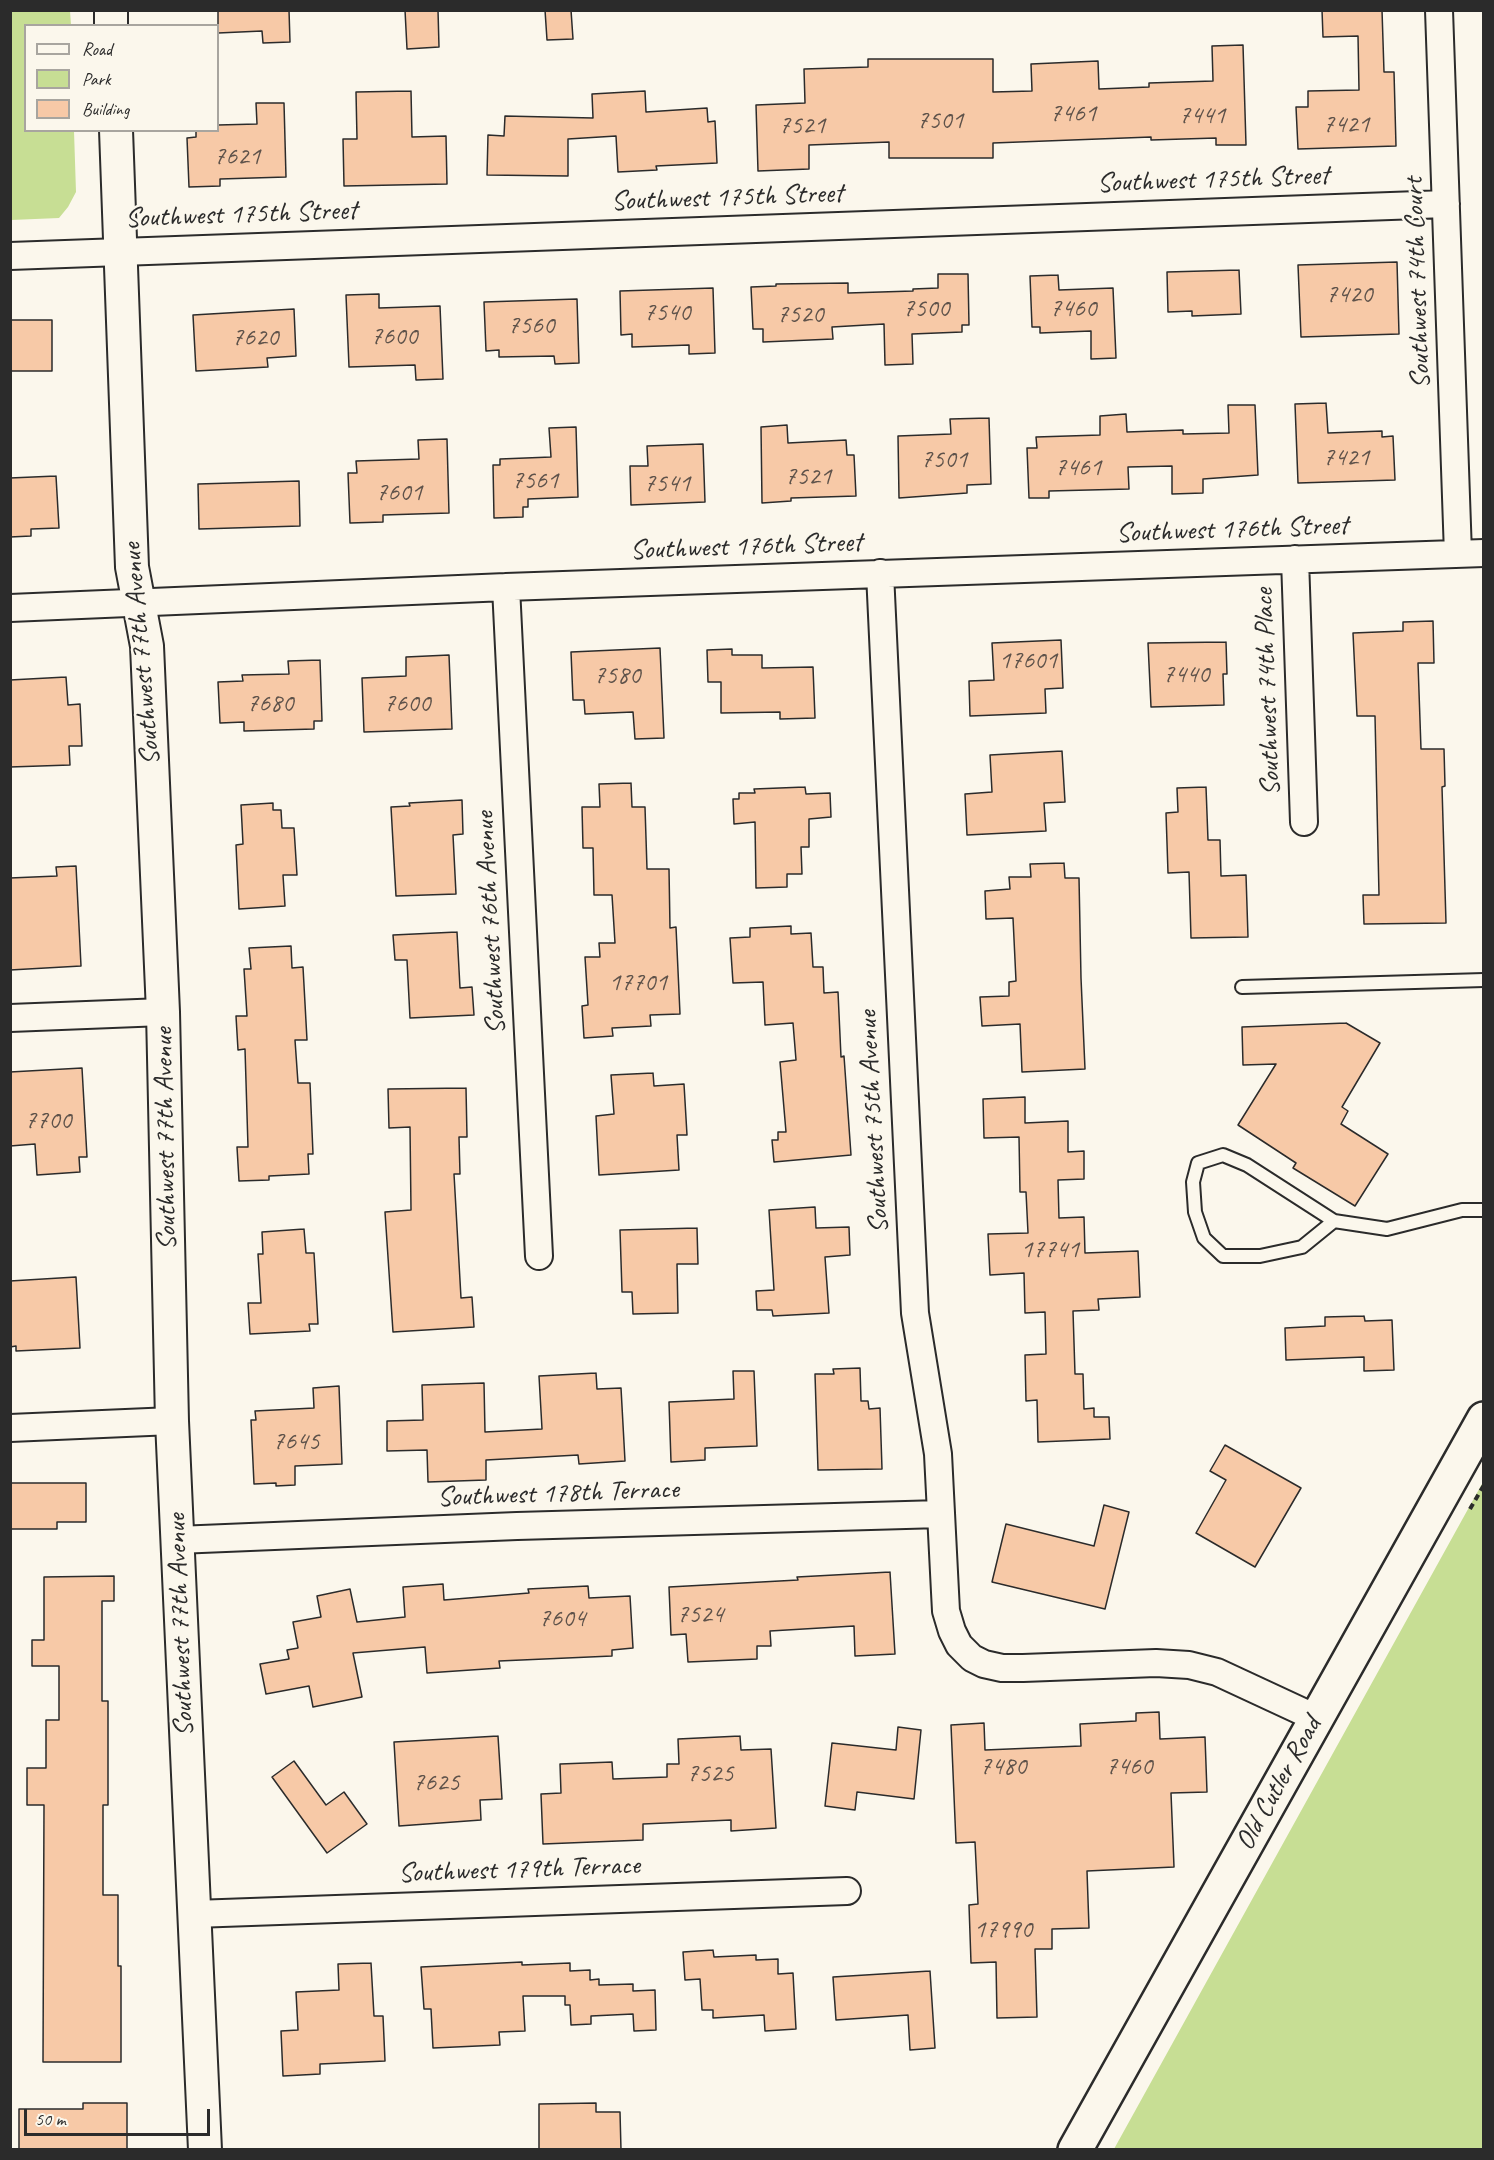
<!DOCTYPE html>
<html>
<head>
<meta charset="utf-8">
<style>
	body { margin:0 }
	#map { position:relative; width:1494px; height:2160px; overflow:hidden; background:#fbf7ec; font-family:Caveat,sans-serif }
	canvas { display:block }
	.frame { position:absolute; inset:0; border:12px solid #2b2b2b; pointer-events:none }
	.legend { position:absolute; left:24px; top:24px; width:195px; height:108px; box-sizing:border-box; background:#fbf7ec; border:2px solid #a8a59f; margin:0; padding:8px 10px; list-style:none; font-size:18px; color:#2b2b2b }
	.legend li { display:flex; align-items:center; gap:12px; height:30px }
	.legend b { width:30px; border:2px solid #a8a59f }
	.scale { position:absolute; left:24px; top:2109px; width:186px; height:27px; box-sizing:border-box; border:3px solid #2b2b2b; border-top:0; padding-left:8px; font-size:18px; line-height:21px; white-space:nowrap; color:#2b2b2b; -webkit-text-stroke:4px #fbf7ec; paint-order:stroke }
</style>
</head>
<body>
<div id="map">
<canvas width="1494" height="2160"></canvas>
<div class="frame"></div>
<ul class="legend">
<li><b style="height:8px;background:#fbf7ec"></b>Road</li>
<li><b style="height:16px;background:#c7de94"></b>Park</li>
<li><b style="height:16px;background:#f7c9a7"></b>Building</li>
</ul>
<div class="scale">50 m</div>
</div>
<script>
const c = document.querySelector('canvas').getContext('2d');
c.lineJoin = 'round';
function fill(path, color) { c.fillStyle = color; c.fill(path, 'evenodd'); }
const poly = rows => new Path2D(rows.map(r => 'M' + r).join(''));
function strokePath(path, color, width, dash) { c.strokeStyle = color; c.lineWidth = width; c.lineCap = dash ? 'butt' : 'round'; c.setLineDash(dash || []); c.stroke(path); }
function label(font, color, halo, rows, align = 'center') {
  c.font = font + ' Caveat,sans-serif'; c.lineWidth = 5; c.setLineDash([]); c.textBaseline = 'middle'; c.strokeStyle = halo; c.fillStyle = color; for (const [text, x, y, turn = 0] of rows) {
    c.save(); c.translate(x, y); c.rotate((+turn || 0) * Math.PI / 180); c.textAlign = isNaN(turn) ? turn : align; if (halo) c.strokeText(text, 0, 0); c.fillText(text, 0, 0); c.restore();
  }
}
const green = poly([
	[10,11,70,11,71,25,26,26,26,130,74,131,76,192,68,207,59,218,11,220],
	[1483,1482,1483,2149,1114,2149]
]);
const building = poly([
	[218,10,289,10,290,42,263,43,262,31,218,33,218,10],
	[405,10,438,10,439,47,407,49,405,10],
	[545,10,571,10,573,39,547,40,545,10],
	[1322,10,1382,10,1384,72,1394,72,1396,146,1298,149,1296,107,1308,107,1308,91,1359,90,1358,36,1323,37,1322,10],
	[1243,45,1246,145,1216,145,1216,138,1151,140,1151,137,993,143,993,158,889,158,889,142,809,145,809,169,758,171,756,105,805,103,804,69,868,67,868,59,993,59,993,92,1032,91,1031,64,1098,61,1099,89,1149,87,1149,83,1213,81,1212,46,1243,45],
	[411,91,412,137,446,136,447,184,344,186,343,139,357,139,356,92,411,91],
	[645,91,646,112,707,108,708,122,715,121,717,163,656,166,657,170,618,172,616,136,568,139,568,176,487,175,488,135,504,136,505,116,593,118,592,94,645,91],
	[256,103,284,103,286,177,220,179,220,186,189,187,187,138,196,137,196,130,218,130,218,125,257,124,256,103],
	[1397,262,1399,334,1301,337,1298,265,1397,262],
	[1239,270,1241,314,1192,316,1192,311,1168,312,1167,272,1239,270],
	[938,274,968,274,969,325,962,325,962,332,912,334,913,364,885,365,884,324,832,327,833,339,763,342,763,329,753,329,751,287,776,286,776,284,848,283,848,293,913,291,913,289,938,288,938,274],
	[1058,275,1059,290,1113,288,1116,358,1091,359,1091,331,1040,333,1040,327,1032,327,1030,276,1058,275],
	[713,288,715,353,689,354,689,345,632,347,632,334,621,335,620,291,713,288],
	[379,294,379,308,440,306,443,379,416,380,415,365,349,367,346,295,379,294],
	[577,299,579,363,555,364,554,356,499,357,499,350,486,351,484,302,577,299],
	[294,309,296,356,267,358,268,367,196,371,193,315,294,309],
	[10,320,52,320,52,371,10,371,10,320],
	[1326,403,1328,433,1382,431,1382,437,1393,436,1395,480,1298,483,1295,404,1326,403],
	[1228,405,1255,405,1258,475,1203,479,1203,493,1172,494,1172,466,1128,467,1129,489,1049,491,1049,498,1029,498,1027,448,1037,448,1036,437,1100,435,1100,416,1126,414,1127,432,1183,430,1183,434,1229,433,1228,405],
	[989,418,991,484,967,485,967,493,899,498,898,436,951,434,950,419,989,418],
	[787,425,788,443,846,440,847,455,854,455,856,496,791,498,791,501,762,503,761,427,787,425],
	[576,427,578,497,528,499,528,507,523,507,523,517,494,518,493,465,500,465,500,459,551,457,549,428,576,427],
	[447,439,449,513,383,515,383,522,350,523,348,473,357,473,356,461,419,459,418,440,447,439],
	[703,444,705,502,631,505,630,466,648,466,647,446,703,444],
	[56,476,59,528,31,529,31,536,10,537,10,478,56,476],
	[299,481,300,526,199,529,198,484,299,481],
	[1433,621,1434,663,1418,663,1421,749,1444,749,1445,786,1442,787,1446,923,1364,924,1363,895,1379,895,1375,716,1357,716,1353,633,1403,631,1403,622,1433,621],
	[1061,640,1063,688,1045,689,1046,713,970,716,969,681,994,680,992,643,1061,640],
	[1226,642,1227,674,1223,674,1224,705,1151,707,1148,643,1226,642],
	[660,648,664,738,635,739,633,712,585,714,584,700,573,700,571,652,660,648],
	[732,649,732,655,762,655,762,668,813,667,815,718,780,719,780,712,721,713,721,682,708,682,707,650,732,649],
	[449,655,452,729,364,732,362,678,406,676,406,657,449,655],
	[320,660,322,721,314,721,314,729,244,731,244,722,220,723,218,682,243,681,242,675,289,674,288,661,320,660],
	[66,677,68,705,80,704,82,746,69,746,70,765,10,767,10,680,66,677],
	[1062,751,1065,802,1044,803,1046,831,967,835,965,794,992,792,990,755,1062,751],
	[631,783,632,807,645,807,647,869,669,869,670,928,676,927,680,1014,650,1015,651,1026,612,1028,613,1036,584,1038,582,1006,588,1005,585,957,600,957,599,943,615,943,612,895,594,895,593,848,583,848,582,807,600,807,599,784,631,783],
	[805,787,806,794,830,793,831,817,809,819,809,847,801,847,802,874,787,874,787,887,756,888,755,822,734,824,733,799,739,799,739,793,755,793,754,789,805,787],
	[1206,787,1208,840,1220,840,1221,876,1246,875,1248,937,1191,938,1189,872,1168,873,1166,813,1178,812,1177,788,1206,787],
	[462,800,463,834,453,835,456,894,396,896,391,807,410,806,409,803,462,800],
	[273,803,273,810,281,810,282,828,294,828,297,875,283,875,285,906,239,909,236,845,243,844,241,805,273,803],
	[1064,863,1065,878,1079,878,1081,978,1085,1069,1022,1072,1020,1024,982,1026,980,997,1009,996,1009,982,1016,981,1013,918,986,919,985,891,1010,889,1009,877,1031,877,1030,864,1064,863],
	[76,866,81,966,10,970,10,878,57,876,56,867,76,866],
	[791,926,791,934,811,933,813,967,823,967,824,993,838,992,841,1057,844,1056,851,1155,774,1162,772,1140,778,1140,778,1132,786,1132,780,1062,796,1060,793,1023,765,1025,763,982,733,983,730,938,750,937,750,928,791,926],
	[457,932,460,988,472,987,474,1015,410,1018,407,960,395,960,393,935,457,932],
	[291,946,292,968,303,967,307,1040,295,1040,298,1083,310,1083,313,1154,308,1154,309,1174,269,1176,269,1180,239,1181,237,1147,248,1147,245,1049,238,1050,236,1016,247,1016,244,969,251,969,249,948,291,946],
	[1346,1023,1380,1043,1342,1107,1348,1111,1341,1124,1388,1154,1355,1206,1293,1168,1296,1163,1238,1125,1276,1064,1243,1065,1242,1027,1346,1023],
	[82,1068,87,1157,79,1157,80,1172,37,1175,35,1144,10,1146,10,1072,82,1068],
	[653,1073,654,1086,684,1084,687,1135,677,1135,679,1170,599,1175,596,1116,614,1114,611,1075,653,1073],
	[466,1088,467,1137,459,1137,460,1174,454,1174,461,1298,472,1297,474,1327,393,1332,385,1212,411,1210,410,1127,389,1128,388,1089,466,1088],
	[1025,1097,1025,1123,1068,1121,1068,1152,1084,1151,1084,1179,1058,1180,1059,1218,1084,1217,1085,1253,1138,1251,1140,1297,1098,1299,1099,1310,1073,1311,1075,1374,1083,1374,1084,1409,1094,1408,1094,1417,1109,1417,1110,1439,1038,1442,1037,1400,1026,1401,1025,1355,1046,1354,1045,1312,1025,1313,1024,1273,990,1275,988,1234,1028,1233,1026,1192,1020,1192,1019,1137,984,1138,983,1099,1025,1097],
	[815,1207,816,1228,849,1227,850,1255,825,1257,829,1313,773,1316,772,1310,757,1310,756,1291,774,1290,769,1210,815,1207],
	[697,1228,698,1264,677,1264,678,1313,633,1314,632,1292,622,1292,620,1230,697,1228],
	[304,1229,306,1253,314,1253,318,1324,309,1324,310,1331,250,1334,248,1303,261,1303,258,1254,263,1254,262,1232,304,1229],
	[76,1277,80,1348,16,1351,16,1346,10,1347,10,1281,76,1277],
	[1364,1316,1365,1321,1392,1320,1394,1370,1364,1371,1364,1357,1286,1360,1285,1328,1325,1326,1325,1317,1364,1316],
	[860,1368,861,1401,868,1401,869,1409,880,1408,882,1469,818,1470,815,1374,834,1374,833,1369,860,1368],
	[733,1371,754,1371,757,1446,705,1448,705,1460,671,1462,669,1402,734,1399,733,1371],
	[596,1373,597,1389,621,1388,625,1461,579,1464,578,1455,486,1460,486,1480,428,1482,427,1450,387,1451,387,1421,423,1420,422,1385,484,1383,485,1432,542,1429,539,1376,596,1373],
	[339,1386,342,1464,295,1466,295,1485,276,1486,276,1483,254,1484,251,1420,256,1420,255,1411,314,1408,313,1388,339,1386],
	[1225,1445,1301,1488,1255,1567,1196,1533,1226,1480,1210,1471,1225,1445],
	[10,1483,86,1483,86,1522,57,1522,57,1529,10,1529,10,1483],
	[1104,1505,1129,1512,1105,1609,992,1582,1006,1524,1094,1546,1104,1505],
	[890,1572,895,1654,855,1656,854,1626,770,1631,771,1646,757,1646,757,1659,688,1662,686,1634,671,1635,669,1587,798,1580,797,1577,890,1572],
	[114,1576,114,1601,102,1601,102,1701,108,1701,108,1805,103,1805,103,1895,118,1895,118,1966,121,1966,121,2062,43,2062,44,1805,27,1805,27,1768,46,1768,46,1720,59,1720,59,1666,32,1666,32,1640,44,1640,44,1577,114,1576],
	[443,1584,444,1600,529,1593,528,1589,588,1586,589,1598,630,1596,633,1648,612,1650,612,1656,499,1661,500,1668,427,1673,425,1647,353,1653,362,1697,313,1707,309,1686,266,1694,260,1664,289,1659,287,1650,298,1648,293,1622,321,1617,317,1596,350,1589,357,1622,405,1617,403,1587,443,1584],
	[1159,1712,1160,1739,1205,1737,1207,1792,1171,1793,1174,1867,1087,1871,1089,1928,1052,1929,1052,1949,1035,1949,1037,2017,997,2018,996,1962,971,1963,969,1905,978,1904,975,1842,956,1843,951,1725,984,1723,985,1750,1081,1746,1080,1724,1136,1721,1136,1713,1159,1712],
	[898,1727,921,1730,914,1799,857,1792,855,1810,825,1806,832,1743,896,1750,898,1727],
	[498,1736,502,1799,480,1800,481,1820,399,1826,394,1742,498,1736],
	[740,1736,741,1750,771,1749,776,1828,731,1831,731,1820,643,1824,643,1840,543,1844,541,1794,561,1793,560,1764,612,1762,613,1779,667,1777,667,1764,679,1764,678,1739,740,1736],
	[294,1761,326,1805,344,1792,367,1824,327,1853,272,1777,294,1761],
	[713,1950,714,1957,756,1955,756,1960,778,1959,778,1974,793,1973,796,2029,765,2031,764,2015,713,2018,713,2010,702,2010,700,1979,685,1980,683,1952,713,1950],
	[522,1962,522,1965,570,1963,570,1971,590,1970,590,1980,599,1979,599,1985,633,1984,633,1991,655,1990,656,2030,634,2031,633,2014,591,2016,591,2024,571,2025,570,2005,565,2005,565,1996,523,1996,525,2031,499,2032,500,2045,433,2048,431,2009,424,2009,421,1967,522,1962],
	[371,1963,374,2016,383,2016,385,2061,320,2064,320,2074,283,2076,281,2031,298,2030,296,1992,339,1990,338,1964,371,1963],
	[930,1971,935,2048,910,2050,908,2015,836,2020,833,1977,930,1971],
	[83,2103,127,2103,127,2150,19,2150,19,2109,83,2109,83,2103],
	[596,2103,596,2112,620,2112,621,2150,539,2150,539,2104,596,2103]
]);
const path = poly([
	[1470,1509,1484,1485]
]);
const service = poly([
	[1242,987,1484,980],
	[1334,1221,1302,1247,1260,1256,1223,1256,1204,1238,1195,1212,1193,1182,1198,1163,1223,1155,1247,1165,1334,1221,1387,1229,1462,1210,1484,1210]
]);
const minor = poly([
	[1439,10,1458,554],
	[10,256,1446,204],
	[1295,559,1304,822],
	[880,573,915,1313,938,1454,945,1592,946,1611,952,1631,959,1645,972,1658,984,1664,1002,1668,1023,1668,1156,1663,1189,1665,1217,1672,1316,1718],
	[506,587,539,1256],
	[10,608,506,587,1484,553],
	[10,1018,163,1012],
	[10,1428,172,1421],
	[177,1540,517,1526,941,1514],
	[194,1914,847,1891]
]);
const tertiary = poly([
	[111,10,111,26],
	[116,130,132,567,147,646,163,1012,172,1421,205,2150]
]);
const secondary = poly([
	[1075,2150,1484,1419]
]);
const numberNames = [
	["7461",1073,114],
	["7441",1202,116],
	["7501",940,121],
	["7421",1346,125],
	["7521",802,126],
	["7621",237,157],
	["7420",1349,295],
	["7500",926,309],
	["7460",1073,309],
	["7540",667,313],
	["7520",800,315],
	["7560",531,326],
	["7600",394,337],
	["7620",255,338],
	["7421",1346,458],
	["7501",944,460],
	["7461",1078,468],
	["7521",808,477],
	["7561",535,481],
	["7541",667,484],
	["7601",399,493],
	["17601",1028,661],
	["7440",1186,675],
	["7580",617,676],
	["7680",270,704],
	["7600",407,704],
	["17701",638,983],
	["7700",48,1121],
	["17741",1050,1250],
	["7645",296,1442],
	["7524",700,1615],
	["7604",562,1619],
	["7480",1003,1767],
	["7460",1129,1767],
	["7525",710,1774],
	["7625",436,1783],
	["17990",1003,1930]
];
const streetNames = [
	["Southwest 175th Street",1213,180,-2],
	["Southwest 175th Street",727,198,-2],
	["Southwest 175th Street",241,215,-2],
	["Southwest 74th Court",1418,283,-92],
	["Southwest 176th Street",1232,530,-2],
	["Southwest 176th Street",746,547,-2],
	["Southwest 77th Avenue",142,654,-95],
	["Southwest 74th Place",1268,692,-92],
	["Southwest 76th Avenue",491,923,-93],
	["Southwest 75th Avenue",874,1122,-93],
	["Southwest 77th Avenue",166,1139,-91],
	["Southwest 178th Terrace",558,1494,-2],
	["Southwest 77th Avenue",181,1625,-92],
	["Old Cutler Road",1279,1784,-61],
	["Southwest 179th Terrace",519,1870,-2]
];
fill(green, '#c7de94');
fill(building, '#f7c9a7');
strokePath(building, '#2b2b2b', 1.5);
strokePath(service, '#2b2b2b', 16);
strokePath(minor, '#2b2b2b', 30);
strokePath(tertiary, '#2b2b2b', 36);
strokePath(secondary, '#2b2b2b', 38);
strokePath(path, '#2b2b2b', 4, [6, 4.5]);
strokePath(service, '#fbf7ec', 12);
strokePath(minor, '#fbf7ec', 26);
strokePath(tertiary, '#fbf7ec', 32);
strokePath(secondary, '#fbf7ec', 33);
label('26px', '#5e524a', null, numberNames);
label('28px', '#2b2b2b', '#fbf7ec', streetNames);
</script>
</body>
</html>
